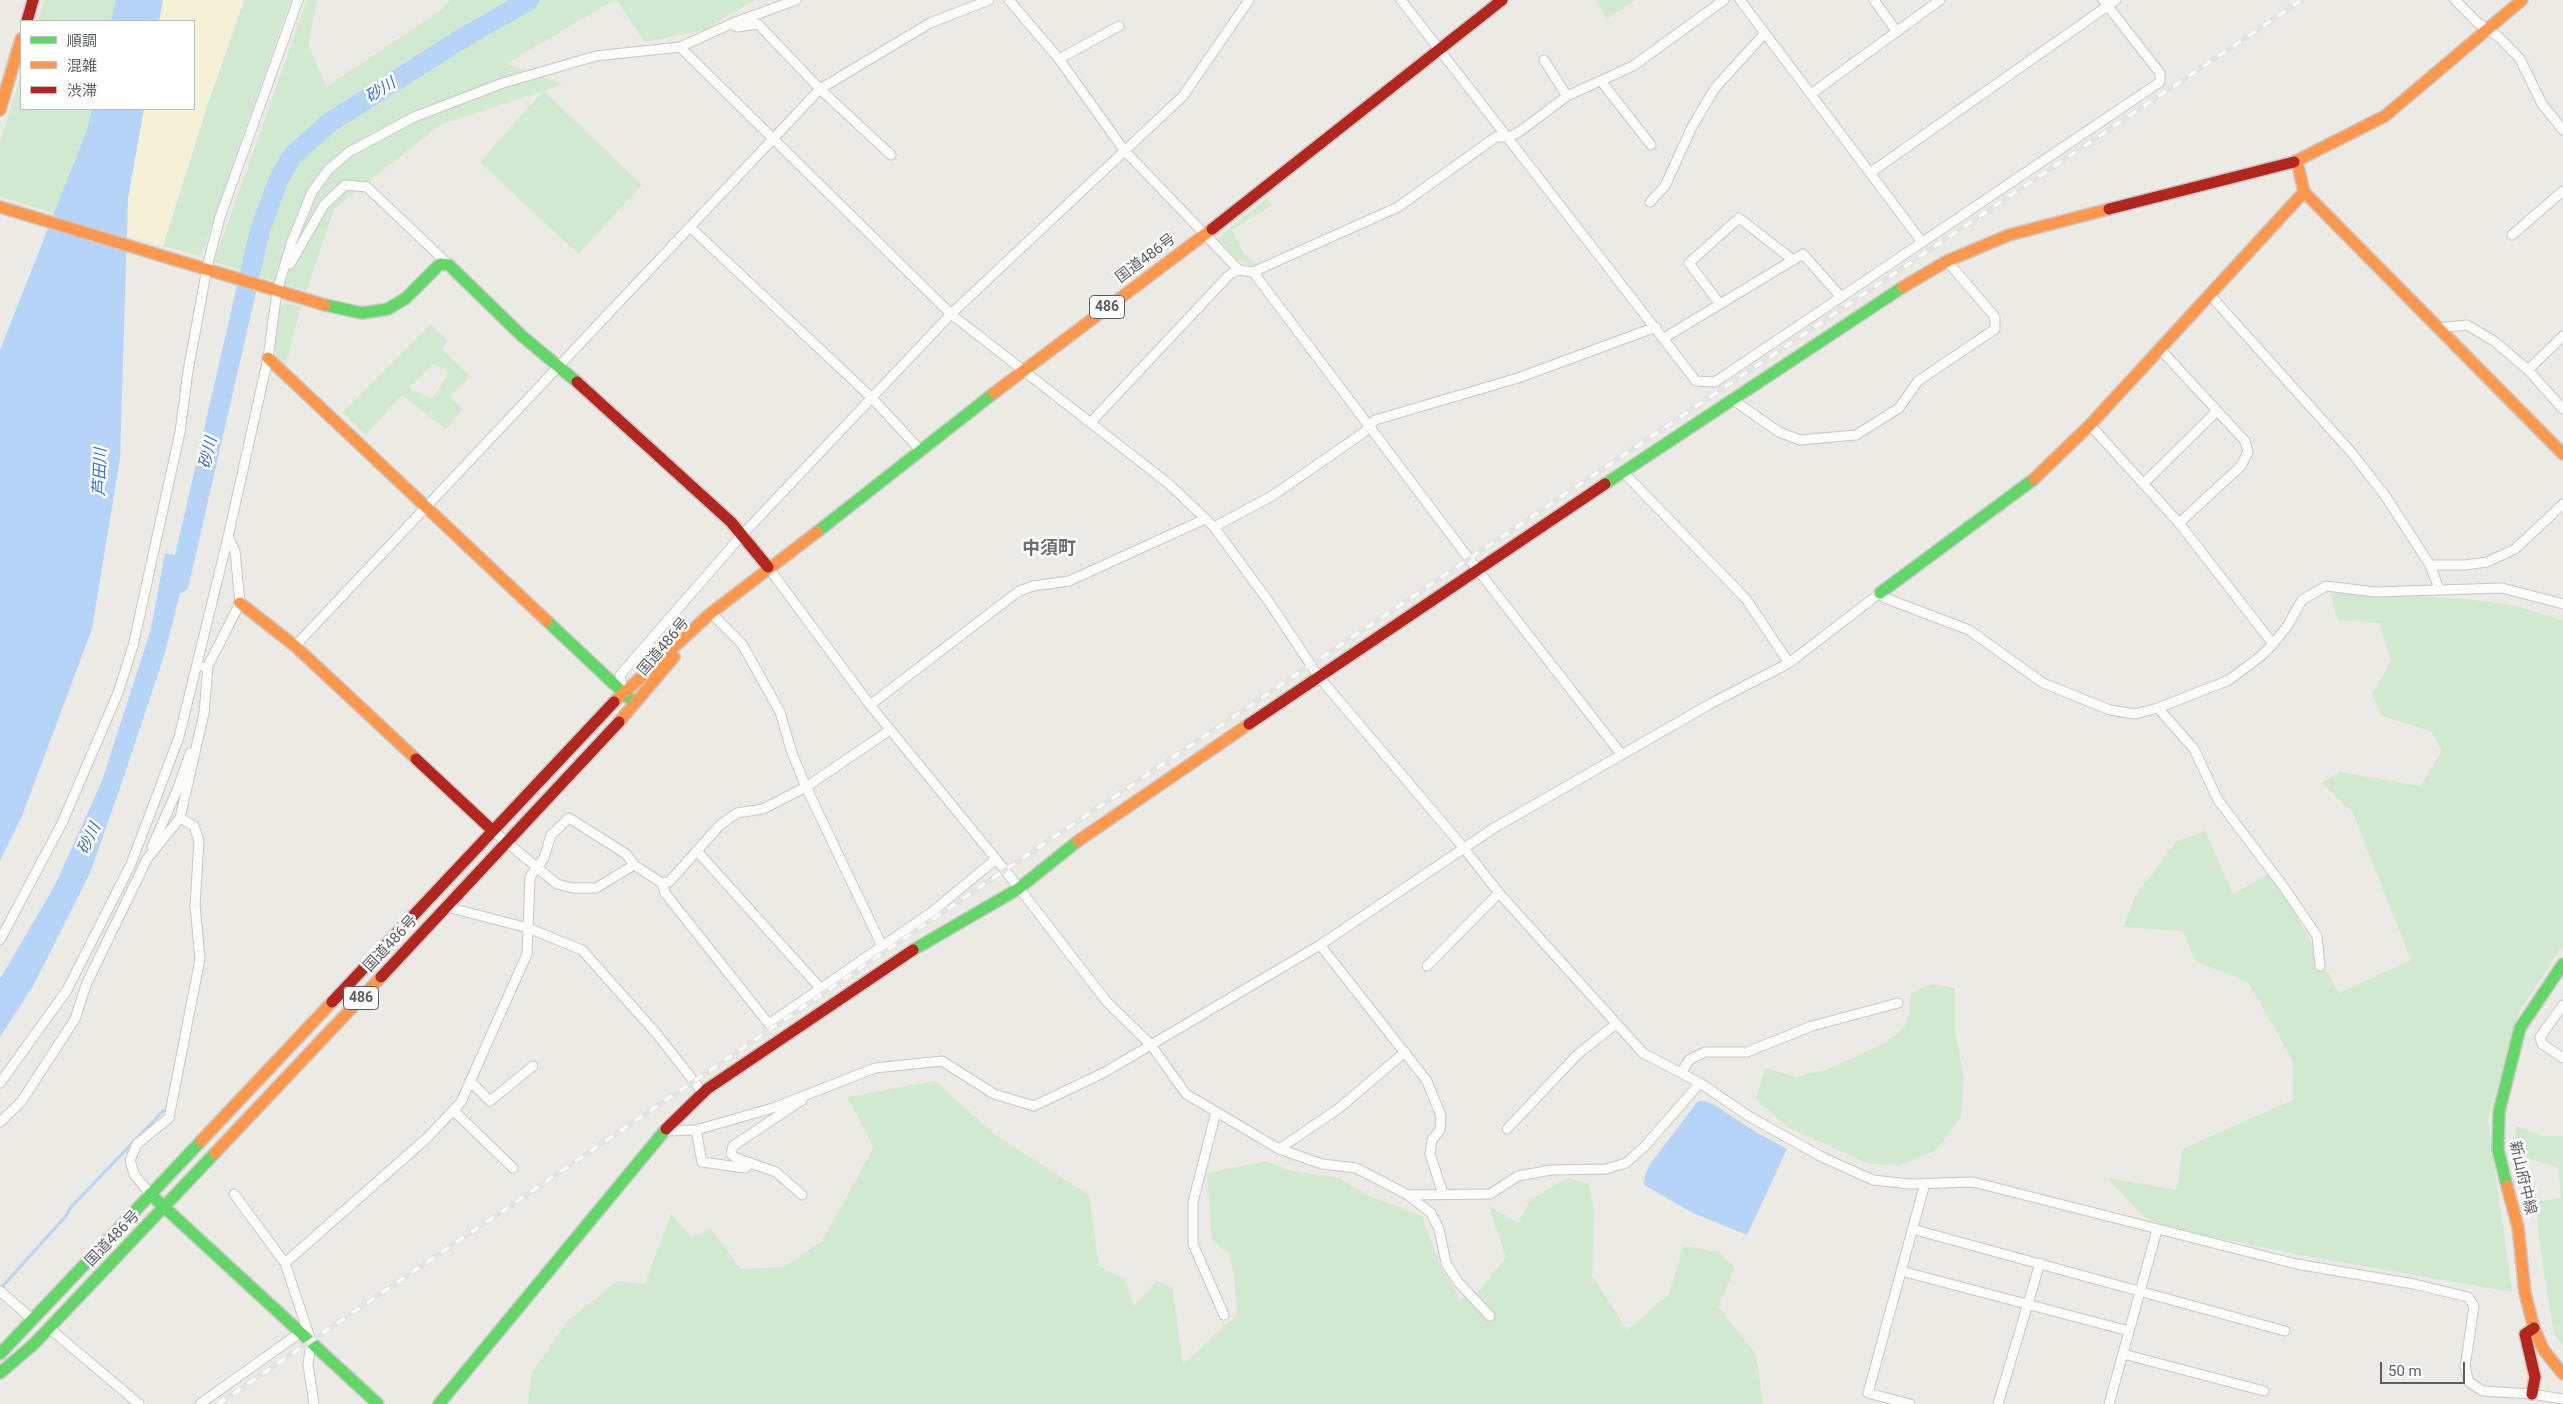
<!DOCTYPE html>
<html>
<head>
<meta charset="utf-8">
<style>
	body { margin:0 }
	#map { position:relative; width:2563px; height:1404px; overflow:hidden; background:#ebeae4; font-family:Roboto,"Noto Sans JP",sans-serif }
	canvas { display:block }
	.legend { position:absolute; left:20px; top:20px; width:175px; height:90px; box-sizing:border-box; background:#fff; border:1px solid #bdbec1; margin:0; padding:6px 9px; list-style:none; font-size:15px; color:#5a5d63 }
	.legend li { display:flex; align-items:center; gap:10px; height:25px }
	.legend b { width:25px; border:1px solid #bdbec1 }
	.scale { position:absolute; left:2380px; top:1362px; width:85px; height:22px; box-sizing:border-box; border:2px solid #5a5d63; border-top:0; padding-left:6px; font-size:15px; line-height:18px; white-space:nowrap; color:#5a5d63; -webkit-text-stroke:4px #fff; paint-order:stroke }
</style>
</head>
<body>
<div id="map">
<canvas width="2563" height="1404"></canvas>
<ul class="legend">
<li><b style="height:6px;background:#63d668"></b>順調</li>
<li><b style="height:6px;background:#ff974d"></b>混雑</li>
<li><b style="height:6px;background:#b3261e"></b>渋滞</li>
</ul>
<div class="scale">50 m</div>
</div>
<script>
const c = document.querySelector('canvas').getContext('2d');
c.lineJoin = 'round';
function fill(path, color) { c.fillStyle = color; c.fill(path, 'evenodd'); }
const poly = rows => new Path2D(rows.map(r => 'M' + r).join(''));
function strokePath(path, color, width, dash) { c.strokeStyle = color; c.lineWidth = width; c.lineCap = dash ? 'butt' : 'round'; c.setLineDash(dash || []); c.stroke(path); }
function label(font, color, halo, rows, align = 'center') {
  c.font = font + ' Roboto,"Noto Sans JP",sans-serif'; c.lineWidth = 5; c.setLineDash([]); c.textBaseline = 'middle'; c.strokeStyle = halo; c.fillStyle = color; for (const [text, x, y, turn = 0] of rows) {
    c.save(); c.translate(x, y); c.rotate((+turn || 0) * Math.PI / 180); c.textAlign = isNaN(turn) ? turn : align; if (halo) c.strokeText(text, 0, 0); c.fillText(text, 0, 0); c.restore();
  }
}
const green = poly([
	[45,0,116,0,111,21,38,21],
	[244,0,291,0,201,256,163,246,207,106],
	[307,0,317,0,308,46,327,87,441,10,450,0,614,0,506,64,562,84,544,91,642,185,578,254,480,162,543,91,440,125,334,209,306,291,214,262],
	[617,0,754,0,704,30,645,42],
	[1596,0,1635,0,1606,19],
	[21,75,21,109,92,109,87,130,55,213,0,197,0,144],
	[1266,199,1272,205,1232,230,1244,254,1259,265,1255,268,1235,258,1218,238],
	[284,304,301,306,285,367,281,364,274,347,279,310],
	[431,324,448,341,442,349,470,376,450,397,463,409,446,429,402,395,365,435,343,412],
	[433,364,449,372,432,399,409,388],
	[2330,590,2475,600,2511,605,2563,620,2563,945,2519,1012,2488,1120,2512,1292,2311,1257,2174,1229,2144,1217,2107,1178,2177,1190,2182,1149,2293,1100,2292,1059,2248,982,2196,962,2183,931,2123,927,2135,897,2176,842,2205,831,2233,894,2272,872,2339,993,2411,960,2353,813,2322,783,2340,772,2421,786,2442,750,2431,731,2382,716,2372,695,2391,661,2379,623,2337,620],
	[1932,984,1955,988,1955,1031,1964,1079,1961,1117,1935,1151,1899,1166,1867,1163,1789,1128,1756,1099,1765,1068,1797,1077,1828,1069,1887,1042,1904,1027,1909,1015,1911,993],
	[935,1081,993,1133,1089,1196,1099,1266,1125,1279,1134,1306,1157,1281,1172,1287,1183,1365,1237,1314,1234,1272,1229,1254,1212,1240,1207,1173,1267,1161,1287,1170,1339,1178,1369,1196,1422,1216,1441,1267,1460,1299,1481,1289,1506,1257,1489,1206,1518,1223,1531,1199,1568,1178,1589,1184,1594,1209,1592,1275,1627,1331,1669,1294,1683,1246,1719,1252,1735,1268,1718,1307,1756,1354,1763,1404,528,1404,532,1372,568,1321,617,1281,645,1284,671,1214,691,1237,711,1229,741,1269,784,1267,822,1241,874,1147,847,1097],
	[2516,1126,2543,1136,2563,1136,2563,1345,2554,1334,2539,1238,2536,1202,2561,1198,2558,1167,2515,1155]
]);
const sand = poly([
	[163,0,244,0,207,106,163,246,128,236,128,198,144,109,194,109,194,21,159,21]
]);
const water = poly([
	[116,0,163,0,159,21,111,21],
	[92,109,144,109,128,198,120,458,92,629,22,816,0,861,0,350,87,130],
	[165,553,189,558,164,656,120,788,90,873,33,986,0,1037,0,979,55,885,102,781,151,629],
	[1698,1101,1705,1101,1716,1106,1757,1133,1787,1149,1747,1235,1693,1213,1644,1185,1645,1175,1651,1163]
]);
const stream = poly([
	[0,1289,66,1216,71,1207,164,1110]
]);
const river = poly([
	[179,583,260,230,279,179,292,156,329,123,458,41,529,0]
]);
const street = poly([
	[1009,0,1059,59,1124,150,1239,270,1253,272,1470,560,1621,754],
	[1401,0,1696,381,1715,382,2160,82,2160,73,2103,0],
	[1740,0,1922,242],
	[1874,0,1897,32],
	[2455,0,2478,23,2500,38,2520,59,2542,104,2563,130],
	[733,23,737,27,758,24,820,89,891,155],
	[680,47,951,314,1169,484,1214,527,1269,602,1319,677,1463,847,1499,893,1643,1053,1700,1083,1750,1117,1824,1158,1873,1180,1909,1184,1973,1182,2296,1264,2414,1284,2468,1297,2474,1306,2465,1367,2469,1382,2483,1391,2532,1394,2563,1399],
	[1059,59,1119,26],
	[1544,60,1567,96],
	[1601,81,1651,145],
	[1811,94,1940,0],
	[1870,173,2116,0],
	[1650,202,1665,186,1692,127,1715,88,1765,33],
	[690,227,872,398,921,451],
	[2512,235,2563,191],
	[290,264,324,205,345,185,367,187,449,265],
	[1253,272,1398,207,1496,137,1509,137,1519,132,1567,96,1633,66,1724,0],
	[2210,295,2352,453,2386,497,2430,565,2439,589],
	[1720,304,1689,263,1739,218,1793,260],
	[2438,328,2467,325,2494,341,2528,370,2563,409],
	[1664,338,1803,254,1841,297],
	[2160,349,2245,441,2248,452,2241,466,2179,523],
	[2528,370,2563,336],
	[1733,400,1779,432,1800,440,1856,435,1899,408,1918,381,1995,329,1995,317,1947,261],
	[1091,422,1230,274,1239,270],
	[2090,425,2179,523,2273,644],
	[1624,473,1746,599,1789,663],
	[2143,484,2217,411],
	[1214,527,1272,496,1363,433,1375,420,1518,378,1656,327],
	[2430,565,2465,565,2487,562,2515,549,2563,504],
	[768,567,870,705,1005,870,1107,1002,1151,1045,1186,1094,1279,1149,1322,1164,1356,1168,1408,1195,1490,1194,1518,1176,1551,1170,1606,1169,1626,1163,1644,1147,1700,1083],
	[711,613,742,644,780,712,792,753,806,787,882,946],
	[295,646,820,89,930,23,989,0],
	[204,667,208,666,240,603,235,551,228,537],
	[623,693,620,675,742,535,951,314,1183,96,1249,0],
	[870,705,1019,591,1033,586,1069,581,1205,519],
	[2158,708,2194,749,2218,800,2283,886,2317,936,2320,966],
	[492,830,557,884,573,888,596,888,634,865,662,883,669,882,720,825,737,813,763,809,806,787,890,730],
	[152,847,178,788,190,753],
	[697,851,821,989],
	[662,883,665,893,769,1024,932,912,996,859],
	[447,907,528,928,582,950,656,1033,703,1093],
	[0,940,62,823,118,693,133,646,180,432,188,371,208,263,220,217,298,0],
	[1320,945,1427,1081,1441,1116,1440,1130,1432,1140,1430,1154,1443,1194],
	[1427,966,1499,893],
	[2563,1005,2540,1037,2542,1044,2563,1058],
	[1681,1073,1689,1060,1705,1052,1747,1052,1812,1026,1898,1003],
	[470,1081,490,1101,533,1066],
	[0,1083,67,990,131,864,179,737,228,537,268,358,277,291,292,241,312,192,328,170,349,152,414,117,503,83,596,56,680,47,733,23,796,0],
	[802,1100,733,1146,731,1154,736,1158,776,1172,802,1195],
	[453,1110,513,1168],
	[1216,1112,1193,1202,1193,1244,1224,1315],
	[0,1122,21,1102,75,1019,86,985,147,859,180,818,204,713,208,666],
	[1507,1129,1578,1054,1616,1024],
	[696,1130,702,1162,745,1168,751,1163],
	[664,1131,696,1130,773,1108,875,1068,942,1061,994,1094,1034,1106,1105,1072,1320,945,1494,828,1710,704,1789,663,1880,593,1885,598,1969,630,2043,683,2110,710,2135,714,2158,708,2229,680,2261,656,2273,644,2288,625,2302,600,2326,586,2375,592,2502,588,2563,604],
	[1279,1149,1338,1109,1405,1052],
	[150,1194,134,1174,130,1160,137,1144,169,1118,200,959,195,905,199,841,194,826,180,818],
	[234,1194,285,1263,311,1341,308,1365,314,1404],
	[1408,1195,1431,1213,1439,1229,1446,1263,1458,1282,1490,1316],
	[1912,1229,2285,1331],
	[285,1263,427,1138,461,1102,527,954,530,877,544,858,551,835,569,818,626,854,634,865],
	[1901,1271,2129,1331],
	[0,1291,33,1320],
	[49,1328,139,1404],
	[2123,1354,2264,1391],
	[200,1404,301,1332],
	[1910,1404,1868,1393,1925,1183],
	[1998,1404,2040,1263],
	[2109,1404,2157,1230]
]);
const fast = poly([
	[325,305,362,313,388,309,406,298,440,264,449,265,522,336,577,382],
	[1605,484,1903,287],
	[817,532,994,393],
	[1880,593,2034,479],
	[547,621,630,699],
	[913,950,1018,889,1078,841],
	[2507,1186,2498,1150,2499,1112,2520,1028,2563,964],
	[150,1194,378,1404],
	[0,1354,201,1141],
	[0,1373,34,1344,215,1153],
	[439,1404,666,1129]
]);
const slow = poly([
	[0,110,21,39],
	[2297,161,2304,192,2563,454],
	[2294,162,2385,116,2522,0],
	[0,207,325,305],
	[1903,287,1947,261,2009,235,2109,209],
	[268,358,547,621],
	[994,393,1212,229],
	[2034,479,2090,425,2304,192],
	[240,603,295,646,416,759],
	[614,702,711,613,817,532],
	[619,722,674,657],
	[1078,841,1249,724],
	[201,1141,332,1002],
	[215,1153,381,977],
	[2507,1186,2518,1227,2525,1293,2534,1328,2543,1349,2563,1374]
]);
const jam = poly([
	[27,21,33,0],
	[2109,209,2294,162],
	[1212,229,1502,0],
	[577,382,731,522,768,567],
	[1249,724,1605,484],
	[416,759,492,830],
	[381,977,619,722],
	[332,1002,614,702],
	[666,1129,707,1089,913,950],
	[2532,1394,2535,1377,2525,1334,2534,1328]
]);
const rail = poly([
	[218,1404,1005,870,2302,0]
]);
const shields = [
	[1107,307,35],
	[361,998,35]
];
const shieldNames = [
	["486",1107,307],
	["486",361,998]
];
const streetNames = [
	["国道486号",1146,259,-37],
	["国道486号",664,647,-50],
	["国道486号",391,944,-47],
	["新山府中線",2522,1178,77],
	["国道486号",113,1239,-46]
];
const waterNames = [
	["砂川",381,91,-32],
	["砂川",209,453,-77],
	["芦田川",101,472,-88],
	["砂川",90,839,-64]
];
const quarterNames = [
	["中須町",1049,549]
];
fill(green, '#d1e9d0');
fill(sand, '#f5f1d7');
fill(water, '#b6d4f7');
strokePath(stream, '#b6d4f7', 3);
strokePath(river, '#b6d4f7', 20);
strokePath(street, '#c7c8c6', 11);
strokePath(fast, '#c8c9c8', 14);
strokePath(slow, '#c8c9c8', 14);
strokePath(jam, '#c8c9c8', 14);
strokePath(street, '#fcfcfb', 9);
strokePath(fast, '#63d668', 11);
strokePath(slow, '#ff974d', 11);
strokePath(jam, '#b3261e', 11);
strokePath(rail, '#e2e3e2', 5);
strokePath(rail, '#fff', 3, [9]);
for (const [x, y, w] of shields) { const box = new Path2D(); box.roundRect(x - w / 2, y - 11.5, w, 23, 4); c.fillStyle = '#fff'; c.fill(box); strokePath(box, '#5a5d63', 1); }
label('bold 14px', '#5a5d63', null, shieldNames);
label('15px', '#5a5d63', '#fff', streetNames);
label('italic 16px', '#3a71cb', '#fff', waterNames);
label('bold 18px', '#6b6f75', '#fff', quarterNames);
</script>
</body>
</html>
